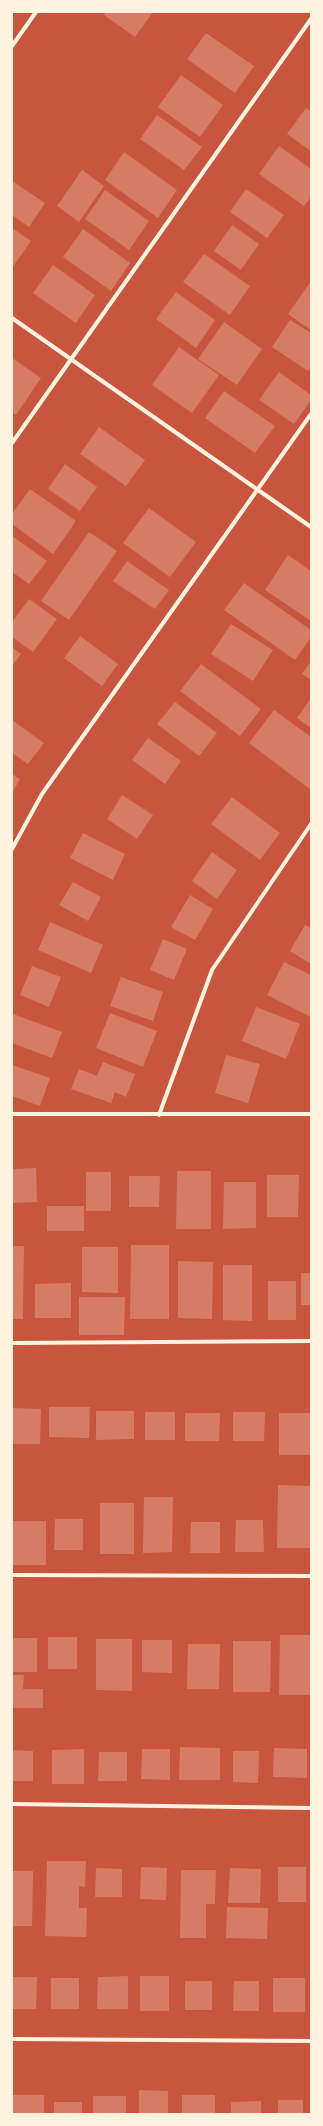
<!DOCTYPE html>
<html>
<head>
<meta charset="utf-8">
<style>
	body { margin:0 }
	#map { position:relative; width:323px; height:2126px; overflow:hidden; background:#c8553d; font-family:"PT Sans Narrow",sans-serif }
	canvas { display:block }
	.frame { position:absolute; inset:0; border:13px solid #fff3e0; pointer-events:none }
</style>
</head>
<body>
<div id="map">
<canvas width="323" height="2126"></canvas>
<div class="frame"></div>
</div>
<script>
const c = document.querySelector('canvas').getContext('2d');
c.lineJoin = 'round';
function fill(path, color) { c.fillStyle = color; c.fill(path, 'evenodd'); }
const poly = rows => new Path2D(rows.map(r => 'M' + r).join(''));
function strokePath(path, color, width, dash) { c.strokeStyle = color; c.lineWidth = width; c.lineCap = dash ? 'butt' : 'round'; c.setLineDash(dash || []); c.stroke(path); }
const building = poly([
	[106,12,153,12,135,37,104,15],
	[206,33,254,66,235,93,187,59],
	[181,75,223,105,200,137,158,107],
	[306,108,311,112,311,151,287,134],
	[157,115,202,147,184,170,140,139],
	[279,146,311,169,311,197,304,206,259,174],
	[124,152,177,190,158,218,105,180],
	[82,170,104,186,79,222,57,206],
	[12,181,45,203,29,227,12,215],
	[246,189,284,215,267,238,230,212],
	[105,190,149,221,129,250,85,219],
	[232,225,259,244,241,270,214,251],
	[12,228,31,241,12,268],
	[83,229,130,263,111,291,63,257],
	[204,254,250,286,230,315,183,282],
	[53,265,95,295,76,323,33,293],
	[311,281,311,330,288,314],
	[176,292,215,320,196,348,156,319],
	[290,320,311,333,311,367,308,371,272,347],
	[224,322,262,349,237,385,198,359],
	[179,347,219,375,192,413,152,385],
	[12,358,41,378,16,415,12,412],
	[279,372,311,395,311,400,294,424,259,400],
	[224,391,275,426,255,453,205,418],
	[99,427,145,460,126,486,80,454],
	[65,464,97,487,80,511,48,489],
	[30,489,76,521,53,554,12,524,12,514],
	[149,508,196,542,170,577,123,543],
	[89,532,117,551,69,620,41,601],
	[12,536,47,561,29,584,12,572],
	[288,555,311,571,311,621,265,590],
	[127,561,169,590,155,609,113,581],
	[244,583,311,630,311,637,295,660,224,610],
	[29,599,57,619,33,652,12,637,12,622],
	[231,624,273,650,253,681,211,654],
	[80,636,118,664,102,686,64,658],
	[12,647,21,654,12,666],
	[311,661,311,680,302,674],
	[201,664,261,709,240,736,180,691],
	[311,698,311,728,297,718],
	[175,702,217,733,199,756,157,724],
	[274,710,311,737,311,790,249,743],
	[12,720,44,743,28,764,12,753],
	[148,738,181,761,165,784,132,760],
	[12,774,20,779,12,793],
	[122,795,153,815,137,839,107,819],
	[232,797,280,833,260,860,211,824],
	[83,833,125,854,113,880,70,858],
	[212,852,237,870,217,899,192,881],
	[73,882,101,897,88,921,59,905],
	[190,895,213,909,195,940,171,927],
	[50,922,103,945,91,973,38,950],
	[305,925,311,928,311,964,290,951],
	[163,939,187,949,174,980,150,970],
	[284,962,311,975,311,1017,267,995],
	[32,966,61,977,49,1007,20,995],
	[121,977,163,992,153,1021,110,1006],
	[256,1007,300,1024,286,1059,242,1041],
	[110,1013,157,1031,143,1067,96,1048],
	[13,1014,62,1032,52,1058,12,1043],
	[226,1055,260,1064,248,1103,215,1093],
	[103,1062,135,1074,126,1097,115,1092,111,1103,71,1089,79,1069,97,1076],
	[12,1065,50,1078,40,1106,12,1096],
	[36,1168,37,1202,12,1203,12,1169],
	[177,1171,211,1171,211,1229,176,1229],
	[86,1172,111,1172,111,1211,86,1211],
	[267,1175,299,1175,298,1217,267,1217],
	[129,1176,160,1176,159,1207,129,1207],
	[224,1182,256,1182,256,1228,223,1229],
	[47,1206,84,1206,84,1231,47,1231],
	[131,1245,169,1245,169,1319,130,1319],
	[12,1246,24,1246,23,1319,12,1319],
	[82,1247,118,1247,118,1293,82,1292],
	[178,1261,213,1262,212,1319,178,1318],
	[223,1265,252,1265,252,1321,223,1320],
	[301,1273,311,1273,311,1305,301,1305],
	[268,1281,296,1281,296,1320,268,1320],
	[71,1283,71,1318,35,1318,35,1284],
	[79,1297,125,1297,124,1335,79,1335],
	[49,1407,90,1407,89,1438,49,1437],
	[12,1408,41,1409,40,1444,12,1444],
	[96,1411,134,1411,134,1439,96,1440],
	[145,1412,175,1412,175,1440,145,1440],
	[233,1412,265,1412,264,1441,233,1441],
	[185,1413,220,1413,219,1441,185,1441],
	[279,1413,311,1413,311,1455,279,1455],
	[278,1485,310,1486,310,1548,277,1548],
	[144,1497,173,1497,172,1552,143,1553],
	[100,1503,134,1503,134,1554,100,1554],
	[55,1519,83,1519,83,1550,54,1550],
	[236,1520,263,1520,264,1552,235,1552],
	[12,1521,46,1521,46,1565,12,1565],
	[191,1522,220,1522,220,1553,190,1553],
	[280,1635,311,1635,311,1695,279,1695],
	[48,1637,77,1637,77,1669,48,1669],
	[12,1638,37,1638,37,1672,12,1672],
	[96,1639,132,1639,132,1691,96,1690],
	[142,1640,172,1640,172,1673,142,1672],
	[233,1641,271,1641,270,1692,233,1692],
	[188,1644,220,1644,219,1689,187,1689],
	[12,1675,24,1675,23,1689,43,1689,43,1708,12,1708],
	[180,1747,220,1748,220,1780,179,1780],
	[274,1748,307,1749,307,1778,273,1777],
	[84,1749,84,1784,52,1784,52,1750],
	[142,1749,170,1749,170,1780,141,1779],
	[12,1750,33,1751,33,1781,12,1781],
	[233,1751,259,1751,258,1783,233,1782],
	[99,1752,127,1752,127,1781,98,1781],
	[47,1861,86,1861,85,1887,79,1886,79,1908,87,1908,86,1937,45,1936],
	[141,1867,167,1868,166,1900,140,1899],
	[278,1867,306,1867,306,1902,278,1902],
	[96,1868,122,1869,122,1897,95,1897],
	[230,1868,261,1869,260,1903,228,1903],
	[181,1870,216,1870,215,1904,206,1904,206,1938,180,1938],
	[12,1871,33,1871,32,1926,12,1926],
	[227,1907,268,1908,267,1939,226,1938],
	[128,1976,128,2009,97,2009,98,1977],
	[140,1976,169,1976,169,2011,140,2011],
	[12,1977,37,1977,36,2009,12,2009],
	[51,1978,79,1978,79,2009,51,2009],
	[273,1978,305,1978,305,2012,273,2012],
	[185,1981,212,1981,212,2010,185,2010],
	[234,1981,259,1981,259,2011,233,2011],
	[139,2090,168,2091,168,2114,139,2114],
	[12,2095,44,2095,44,2114,12,2114],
	[182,2095,215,2095,215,2114,182,2114],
	[93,2096,126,2096,126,2114,93,2114],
	[278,2100,303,2100,303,2114,278,2114],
	[261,2101,261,2114,231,2114,231,2102],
	[54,2102,82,2102,82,2114,54,2114]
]);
const minor = poly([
	[12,46,36,12],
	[12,318,311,527],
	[12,443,311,19],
	[12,849,42,794,311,414],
	[12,1114,311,1114],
	[159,1115,212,970,311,824],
	[12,1343,311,1341],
	[12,1575,311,1576],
	[12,1804,311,1808],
	[12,2039,311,2041]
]);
fill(building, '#d67c66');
strokePath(minor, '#fff3e0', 4);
</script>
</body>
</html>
